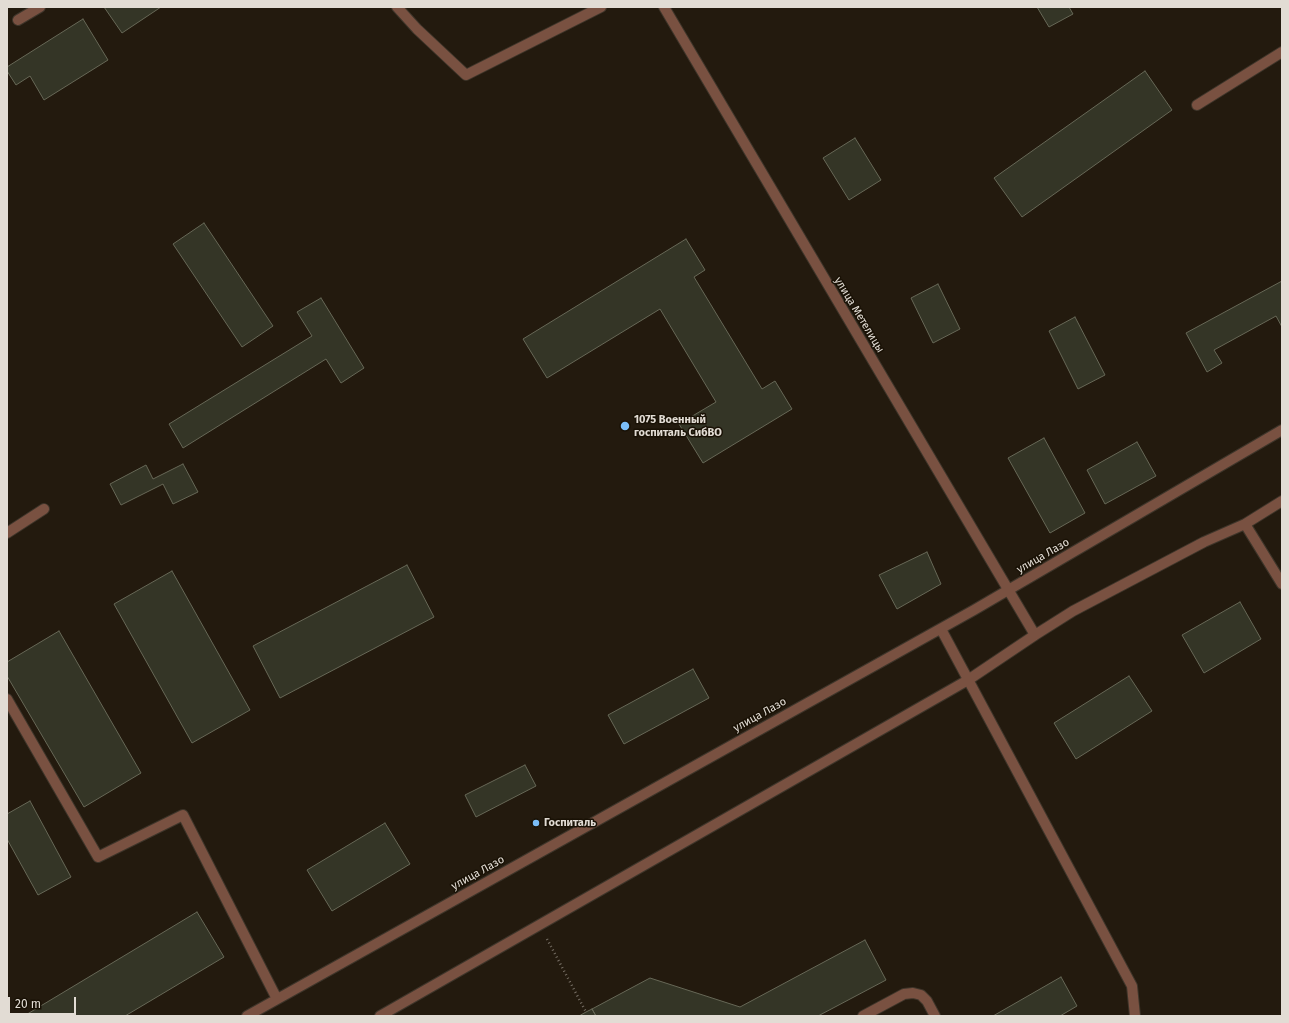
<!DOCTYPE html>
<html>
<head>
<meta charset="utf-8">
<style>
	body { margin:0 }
	#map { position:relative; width:1289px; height:1023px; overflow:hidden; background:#231a0e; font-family:"Fira Sans",sans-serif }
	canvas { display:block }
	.frame { position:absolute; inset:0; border:8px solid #e2dcd4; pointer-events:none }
	.scale { position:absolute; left:8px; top:997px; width:68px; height:18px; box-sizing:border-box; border:2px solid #e2dcd4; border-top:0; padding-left:5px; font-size:12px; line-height:14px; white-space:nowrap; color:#e2dcd4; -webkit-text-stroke:3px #191105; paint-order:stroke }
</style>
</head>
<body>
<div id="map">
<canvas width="1289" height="1023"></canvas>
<div class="frame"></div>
<div class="scale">20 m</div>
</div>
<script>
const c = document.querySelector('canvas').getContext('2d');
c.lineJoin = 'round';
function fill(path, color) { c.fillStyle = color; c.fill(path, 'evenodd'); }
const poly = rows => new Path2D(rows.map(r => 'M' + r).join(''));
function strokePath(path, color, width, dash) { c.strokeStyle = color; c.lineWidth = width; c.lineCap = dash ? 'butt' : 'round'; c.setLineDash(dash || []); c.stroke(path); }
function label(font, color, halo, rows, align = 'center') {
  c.font = font + ' "Fira Sans",sans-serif'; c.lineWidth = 3; c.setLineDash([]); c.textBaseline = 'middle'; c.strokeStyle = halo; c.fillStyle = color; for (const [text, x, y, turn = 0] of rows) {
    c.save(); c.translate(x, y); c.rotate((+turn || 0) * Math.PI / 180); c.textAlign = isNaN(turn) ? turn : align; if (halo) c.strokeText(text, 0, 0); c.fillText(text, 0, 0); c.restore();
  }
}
const building = poly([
	[104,7,161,7,122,33,104,7],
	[1037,7,1069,7,1073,14,1049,27,1037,7],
	[83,19,108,60,44,100,30,76,16,85,7,71,7,67,83,19],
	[1145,71,1172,110,1022,217,994,178,1145,71],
	[855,138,881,180,849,200,823,158,855,138],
	[204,223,273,326,242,347,173,244,204,223],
	[686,239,705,270,694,277,762,389,775,381,792,409,703,463,679,424,716,402,660,309,547,378,523,339,686,239],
	[1282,281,1282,327,1276,316,1214,350,1222,363,1207,372,1186,333,1282,281],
	[938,284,960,329,933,343,911,298,938,284],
	[321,298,364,368,341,383,326,359,183,448,169,424,312,336,297,312,321,298],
	[1075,317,1105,375,1078,389,1049,331,1075,317],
	[1044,438,1085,513,1050,533,1008,458,1044,438],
	[1137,442,1156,476,1105,504,1087,470,1137,442],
	[183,464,198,492,173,504,163,484,121,505,110,484,146,465,153,479,183,464],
	[927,552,941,584,897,609,879,575,927,552],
	[407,565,434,617,280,698,253,646,407,565],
	[172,571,250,710,192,743,114,604,172,571],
	[1240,602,1261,639,1204,673,1182,635,1240,602],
	[59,631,141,773,84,807,7,676,7,662,59,631],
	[693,669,709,698,624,744,608,715,693,669],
	[1129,676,1152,711,1076,759,1054,723,1129,676],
	[525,765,536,786,476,817,465,795,525,765],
	[30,801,71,877,38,895,7,839,7,814,30,801],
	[385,823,410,864,332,911,307,870,385,823],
	[197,912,224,957,125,1016,24,1016,197,912],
	[865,940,886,980,818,1016,596,1016,592,1009,650,978,740,1007,865,940],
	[1061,977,1077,1006,1060,1016,993,1016,1061,977],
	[592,1009,596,1016,579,1016,586,1012,592,1009]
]);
const path = poly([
	[547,939,586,1012]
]);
const minor = poly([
	[397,7,417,29,466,75,601,7],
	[664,7,1035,635],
	[18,20,40,7],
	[1197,105,1282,52],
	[1245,524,1282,584],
	[7,533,44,509],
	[941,629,1132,986,1135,1016],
	[7,699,98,857,183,815,277,999],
	[247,1016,974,610,1282,430],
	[380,1016,968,680,1035,635,1073,611,1204,542,1245,524,1282,501],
	[863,1016,904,994,913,993,921,995,927,1001,935,1016]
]);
const markers = [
	[625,426,5,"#7bbef8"],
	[536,823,4,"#7bbef8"]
];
const streetNames = [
	["улица Метелицы",859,315,59],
	["улица Лазо",1043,556,-30],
	["улица Лазо",760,715,-29],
	["улица Лазо",478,873,-29]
];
const poiNames = [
	["1075 Военный",634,420],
	["госпиталь СибВО",634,433],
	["Госпиталь",544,823]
];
fill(building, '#343526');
strokePath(building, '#676857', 1);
strokePath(minor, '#3e352a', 12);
strokePath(path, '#776f65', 2.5, [1, 3]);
strokePath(minor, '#795141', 10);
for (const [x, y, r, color] of markers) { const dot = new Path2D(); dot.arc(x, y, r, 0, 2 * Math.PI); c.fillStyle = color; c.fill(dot); strokePath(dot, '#191105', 1.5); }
label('11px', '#e2dcd4', '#191105', streetNames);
label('bold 11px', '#e2dcd4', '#191105', poiNames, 'left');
</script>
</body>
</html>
